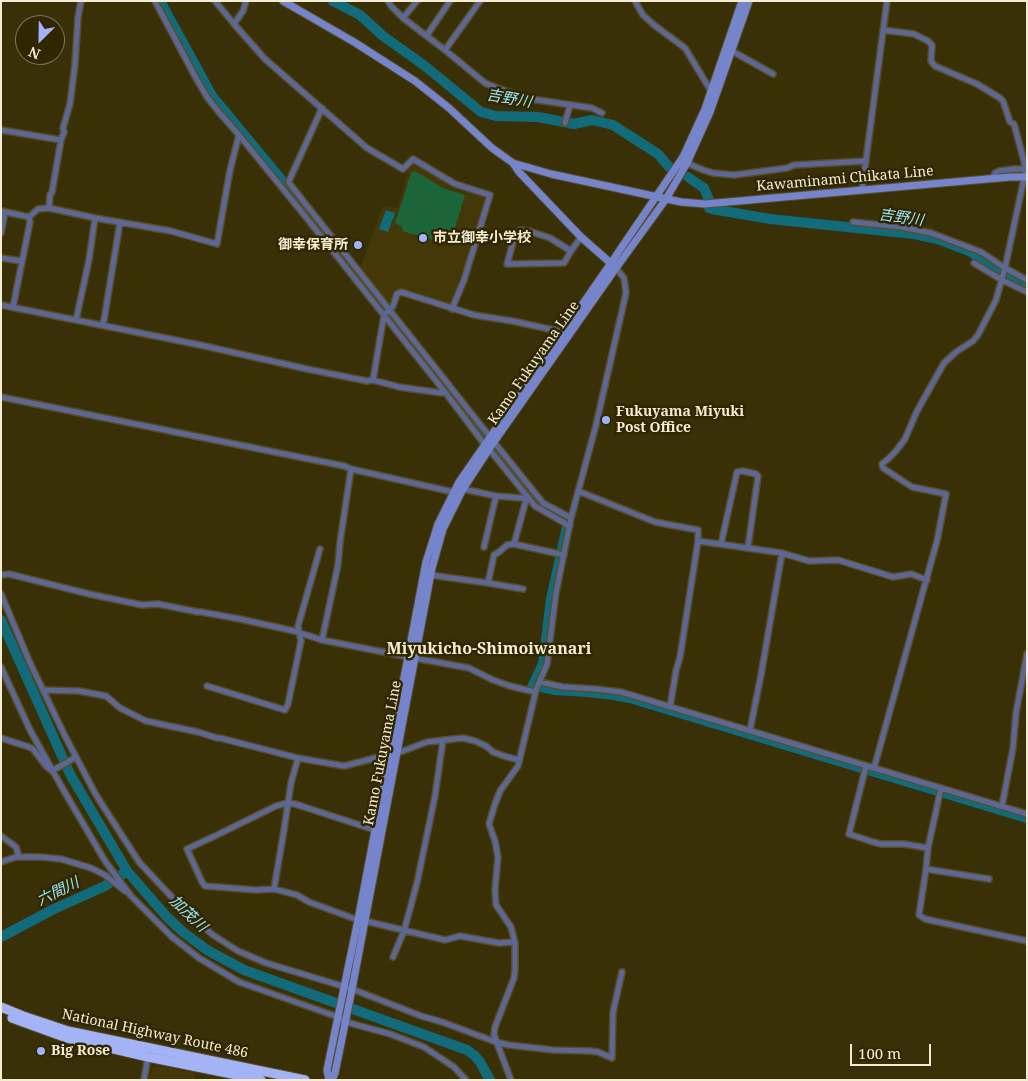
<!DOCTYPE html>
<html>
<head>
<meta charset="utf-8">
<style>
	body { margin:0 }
	#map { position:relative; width:1028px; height:1081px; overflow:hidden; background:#3a3008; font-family:"Noto Serif",serif }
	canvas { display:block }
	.frame { position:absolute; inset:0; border:2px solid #f4edd3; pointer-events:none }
	.north { position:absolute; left:15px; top:15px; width:50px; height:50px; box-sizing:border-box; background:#302600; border:1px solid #7e7654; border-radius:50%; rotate:203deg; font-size:14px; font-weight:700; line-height:20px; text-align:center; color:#f4edd3 }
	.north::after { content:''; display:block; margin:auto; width:18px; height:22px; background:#a2b2fd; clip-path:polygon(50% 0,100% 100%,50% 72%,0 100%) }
	.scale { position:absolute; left:850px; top:1044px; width:81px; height:22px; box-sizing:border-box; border:2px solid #f4edd3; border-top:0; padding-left:6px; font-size:15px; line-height:18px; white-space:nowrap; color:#f4edd3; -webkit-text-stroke:4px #302600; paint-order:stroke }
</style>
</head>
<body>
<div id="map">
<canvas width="1028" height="1081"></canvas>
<div class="frame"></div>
<div class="north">N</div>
<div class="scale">100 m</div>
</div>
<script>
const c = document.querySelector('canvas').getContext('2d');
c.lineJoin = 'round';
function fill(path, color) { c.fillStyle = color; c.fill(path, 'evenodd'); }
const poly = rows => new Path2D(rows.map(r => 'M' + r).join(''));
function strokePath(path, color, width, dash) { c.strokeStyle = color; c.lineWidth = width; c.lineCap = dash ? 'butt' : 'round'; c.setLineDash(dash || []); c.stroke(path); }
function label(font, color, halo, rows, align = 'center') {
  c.font = font + ' "Noto Serif","Noto Sans JP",serif'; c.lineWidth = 5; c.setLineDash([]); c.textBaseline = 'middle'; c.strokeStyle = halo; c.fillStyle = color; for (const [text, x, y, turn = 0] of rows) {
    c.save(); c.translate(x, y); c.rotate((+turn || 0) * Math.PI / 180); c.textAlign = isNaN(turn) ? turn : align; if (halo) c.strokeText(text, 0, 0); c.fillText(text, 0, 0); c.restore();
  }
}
const built = poly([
	[415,162,444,181,451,187,485,196,488,200,464,276,461,277,453,303,450,305,403,290,396,291,390,306,360,269,383,206,398,208,409,166],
	[158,1067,164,1067,195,1073,194,1080,149,1080,151,1072,154,1068]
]);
const green = poly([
	[415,171,443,188,465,195,450,245,402,231,403,229,401,226,395,223,411,173]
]);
const water = poly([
	[386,210,395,213,388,232,379,229]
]);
const river = poly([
	[160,1,212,96,298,200,534,500,538,504,565,519,568,522,551,599,543,664,531,689],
	[333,1,360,15,383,36,425,66,481,112,496,116,538,117,574,124,592,120,613,125,658,154,669,167],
	[688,177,704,188,709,200,709,208,712,209,770,219,914,234,938,239,969,251,1009,277,1027,287],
	[1,620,70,774,127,871,167,917,183,932,207,950,244,970,467,1050,475,1056,480,1062,490,1080],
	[533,685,555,690,587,692,614,695,630,698,1027,818],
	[1,937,54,909,105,886,127,871]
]);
const street = poly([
	[155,1,196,78,207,97,218,111,239,135,305,216,445,392,485,445],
	[215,1,234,24,265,59,367,148,403,169,413,159,455,184,490,195,464,280,452,309],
	[388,1,391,6,403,18,445,50,485,83,497,88,531,99,592,108,602,113],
	[635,1,643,15,654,25,685,48,711,91],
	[403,18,417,1],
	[234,24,243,11,246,1],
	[427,35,450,1],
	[445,50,480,1],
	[732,51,773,74],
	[322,108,289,181,289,183,490,437],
	[565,123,570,105],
	[1,130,61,140],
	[687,163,703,170,713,173,734,175,787,168,794,165,866,161],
	[993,178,995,173,999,171,1014,169,1027,169],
	[862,190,887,1],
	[49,208,50,195,52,192,61,140,64,132,63,128,70,104,75,64,78,17,81,1],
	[1,211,29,217],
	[853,222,901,227,931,233,981,252,1005,268,1027,280],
	[1,233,5,212],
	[571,251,564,263,507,264,515,235,520,230,529,231,550,238,571,251,581,237],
	[1,258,21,261],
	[974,263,1002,280,1027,292],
	[1,305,200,345,307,369,367,381,373,380,399,387,442,393,445,392],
	[13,307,30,222,29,217,38,209,49,208,95,218,171,231,217,244,230,170,239,135],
	[76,320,89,260,95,218],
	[102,325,104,320,120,222],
	[373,380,384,315,393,306,397,294,401,292,474,315,512,321,563,332],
	[1,397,344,466,351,469,453,492,463,489,496,496],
	[494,442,543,503,571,518],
	[489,449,535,506,563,522,565,524,570,526],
	[578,491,655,522,698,530,698,541,782,553,809,561,838,560,893,577,911,574,927,580],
	[514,544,526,500,529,500],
	[721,544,737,472,743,471,756,474,758,476,748,547],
	[484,547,496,496,522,498,526,500],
	[1,575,9,574,89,594,142,605,158,604,198,612,201,612,240,619,294,631,322,640,414,658,469,668,493,680,510,686,535,692],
	[430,575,488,583,494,555,499,552,507,545,514,544,564,555],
	[488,583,523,589],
	[1,594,30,663,64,734,96,795,139,862,182,908,213,935,238,951,266,963,352,989,421,1016,442,1022,496,1042,509,1045,553,1050,590,1051,598,1052,612,1058,613,1012,622,972],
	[322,640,338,565,340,542,351,469],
	[1,667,30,730,64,791,105,861,131,896,172,937,199,958,239,982,338,1017,346,1022,390,1034,424,1047,454,1067,466,1080],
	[540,682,563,687,595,689,621,692,1027,814],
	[207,686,285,710,288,704,301,641,298,626,320,549],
	[43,690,79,691,106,696,120,708,146,721,198,732,217,738,220,738,298,758,344,766,403,751,427,742,463,738,475,741,486,746,493,752,504,756,519,760],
	[670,707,676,671,680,657,698,541],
	[750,730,761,675,782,553],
	[1,738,29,747,33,749,46,766,52,771,76,757],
	[866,766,849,834,873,842,881,844,904,844,928,848],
	[874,768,937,541,946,494,912,487,883,468,882,464,887,460,896,451,905,439,917,411,944,363,956,352,973,341,978,335,996,300,1005,268,1026,169,1014,124,1010,122,1003,101,1000,98,977,84,935,66,931,61,932,45,928,41,914,34,883,30],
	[941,788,928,848,926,869,919,915,925,919,1027,941],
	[1002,806,1013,748,1016,713,1027,654],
	[1,836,16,847,19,857],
	[1,862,16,857,41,857,61,859,91,868,105,875,125,891],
	[926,869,989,879],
	[274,889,284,830,291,783,298,758],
	[358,920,309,902,297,895,274,889,256,890,205,886,202,882,187,849,217,835,276,806,287,803,295,804,375,830],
	[365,921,445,940,460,936,499,943,514,942],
	[393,957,404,931,417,883,435,796,443,740],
	[144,1080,148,1056],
	[511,1080,494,1035,495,1027,514,978,515,969,515,943,511,927,496,905,495,890,498,857,495,841,489,824,494,807,500,791,518,766,536,690,547,664,556,593,571,518,596,425,626,293,624,278,616,268]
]);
const secondary = poly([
	[283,1,354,42,415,81,449,108,492,148,513,163,551,174,681,202,705,204,1010,177,1027,177],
	[513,163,519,172,581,237,614,266],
	[329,1080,327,1070,358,920,426,562,438,524,459,482,611,263,683,157,705,109,742,1],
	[332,1080,335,1073,352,989,432,568,443,529,463,489,489,449,616,268,666,199,687,163,710,112,749,1]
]);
const highway = poly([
	[1,1007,23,1016,68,1031,305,1080],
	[12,1018,67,1038,148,1057,261,1080]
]);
const markers = [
	[423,238,5,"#a2b2fd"],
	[358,245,5,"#a2b2fd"],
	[606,420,5,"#a2b2fd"],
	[41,1051,5,"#a2b2fd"]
];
const streetNames = [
	["Kawaminami Chikata Line",845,179,-5],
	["Kamo Fukuyama Line",534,363,-55],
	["Kamo Fukuyama Line",383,753,-79],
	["National Highway Route 486",155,1034,12]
];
const poiNames = [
	["市立御幸小学校",433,238],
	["御幸保育所",348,245,"right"],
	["Fukuyama Miyuki",616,412],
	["Post Office",616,428],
	["Big Rose",51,1051]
];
const waterNames = [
	["吉野川",509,99,10],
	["吉野川",901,218,8],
	["六間川",58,892,-26],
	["加茂川",188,914,43]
];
const quarterNames = [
	["Miyukicho-Shimoiwanari",489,649]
];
fill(built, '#443808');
fill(green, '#1c653b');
fill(water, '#126b7b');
strokePath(river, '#126b7b', 10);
strokePath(street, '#584e28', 8);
strokePath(secondary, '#584e28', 9);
strokePath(highway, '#584e28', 11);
strokePath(street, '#5d6794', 5);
strokePath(secondary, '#7584cb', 7);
strokePath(highway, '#a4b3f6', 9);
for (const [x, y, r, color] of markers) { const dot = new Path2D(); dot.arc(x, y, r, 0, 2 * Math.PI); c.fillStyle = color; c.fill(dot); strokePath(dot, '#302600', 2); }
label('14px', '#f4edd3', '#302600', streetNames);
label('bold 14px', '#f4edd3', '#302600', poiNames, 'left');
label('italic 15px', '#99e4f6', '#302600', waterNames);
label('bold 16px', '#f4edd3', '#302600', quarterNames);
</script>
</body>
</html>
